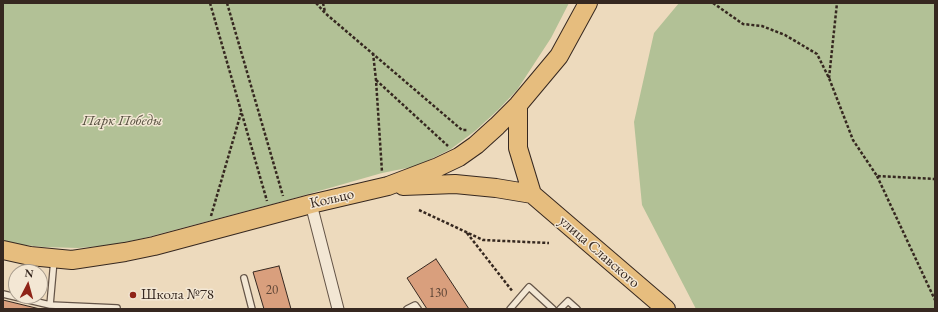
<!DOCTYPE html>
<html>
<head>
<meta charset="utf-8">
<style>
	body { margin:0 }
	#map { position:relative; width:938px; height:312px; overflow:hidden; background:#eddabd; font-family:"EB Garamond",serif }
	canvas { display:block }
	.frame { position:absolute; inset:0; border:4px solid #362820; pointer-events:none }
	.north { position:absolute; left:8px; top:264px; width:40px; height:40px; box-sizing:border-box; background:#f3e7d4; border:1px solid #a79b8c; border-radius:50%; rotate:6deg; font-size:11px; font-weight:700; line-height:16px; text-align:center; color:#362820 }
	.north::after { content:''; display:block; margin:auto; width:14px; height:18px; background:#8f2418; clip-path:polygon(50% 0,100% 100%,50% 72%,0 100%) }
</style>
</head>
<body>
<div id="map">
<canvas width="938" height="312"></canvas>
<div class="frame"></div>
<div class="north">N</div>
</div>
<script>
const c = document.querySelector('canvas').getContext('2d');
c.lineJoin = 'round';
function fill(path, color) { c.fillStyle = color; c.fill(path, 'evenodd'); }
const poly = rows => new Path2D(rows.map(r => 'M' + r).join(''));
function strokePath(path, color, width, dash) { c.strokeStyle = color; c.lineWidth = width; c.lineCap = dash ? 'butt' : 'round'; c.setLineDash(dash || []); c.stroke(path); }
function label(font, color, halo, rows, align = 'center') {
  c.font = font + ' "EB Garamond",serif'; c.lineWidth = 3; c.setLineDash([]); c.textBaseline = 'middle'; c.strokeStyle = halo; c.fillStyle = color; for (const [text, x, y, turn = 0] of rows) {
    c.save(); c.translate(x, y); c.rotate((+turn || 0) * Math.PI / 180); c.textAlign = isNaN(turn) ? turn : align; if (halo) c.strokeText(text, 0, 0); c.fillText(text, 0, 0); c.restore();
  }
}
const green = poly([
	[3,3,569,3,551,38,517,90,498,110,475,131,451,149,417,166,382,173,284,201,144,238,112,245,78,248,44,247,14,244,3,241],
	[679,3,935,3,935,309,696,309,642,205,634,122,654,33]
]);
const building = poly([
	[436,259,469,309,427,309,407,278,436,259],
	[279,266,291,309,264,309,253,272,279,266],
	[3,300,40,309,3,309,3,300]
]);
const path = poly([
	[210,3,267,201],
	[227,3,283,196],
	[316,3,325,13,462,130,468,130],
	[323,3,325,12],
	[713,3,743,24,762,26,785,35,817,54,829,78,853,140,877,176,935,179],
	[373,53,376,80,382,172],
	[829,78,837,3],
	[376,80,448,146],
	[877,176,935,300],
	[419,210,483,240,549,243],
	[211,216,241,113],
	[467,233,513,292]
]);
const service = poly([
	[54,260,50,305,117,308,117,309],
	[244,278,252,309],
	[3,294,50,305],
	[407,309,415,305,418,309],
	[510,309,529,287,553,309],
	[560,309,568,301,577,309]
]);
const minor = poly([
	[311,204,338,309]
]);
const primary = poly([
	[518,105,518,148,532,194],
	[403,186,455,184,496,188,532,194],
	[532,194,666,309],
	[3,250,30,256,72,260,125,252,154,246,311,204,388,186,438,167,459,157,476,145,497,126,518,105,559,56,588,3]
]);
const markers = [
	[133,295,4,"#8f2418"]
];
const numberNames = [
	["20",272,290],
	["130",438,293]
];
const parkNames = [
	["Парк Победы",122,121]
];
const streetNames = [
	["Кольцо",332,199,-13],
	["улица Славского",599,252,41]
];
const poiNames = [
	["Школа №78",141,295]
];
fill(green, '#b2c196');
fill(building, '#d99f7d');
strokePath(building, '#362820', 1);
strokePath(service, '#645447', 8);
strokePath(minor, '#645447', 13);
strokePath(primary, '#362820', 20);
strokePath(path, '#362820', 2.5, [3, 2]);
strokePath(service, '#f3e7d4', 5.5);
strokePath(minor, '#f3e7d4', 11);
strokePath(primary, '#e6bd7e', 18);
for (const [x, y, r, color] of markers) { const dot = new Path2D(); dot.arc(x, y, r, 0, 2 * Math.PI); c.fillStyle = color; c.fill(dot); strokePath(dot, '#f3e7d4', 1.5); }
label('13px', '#5f4637', null, numberNames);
label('italic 15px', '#554e3e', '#f3e7d4', parkNames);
label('15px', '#362820', '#f3e7d4', streetNames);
label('15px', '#362820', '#f3e7d4', poiNames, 'left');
</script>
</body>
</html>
